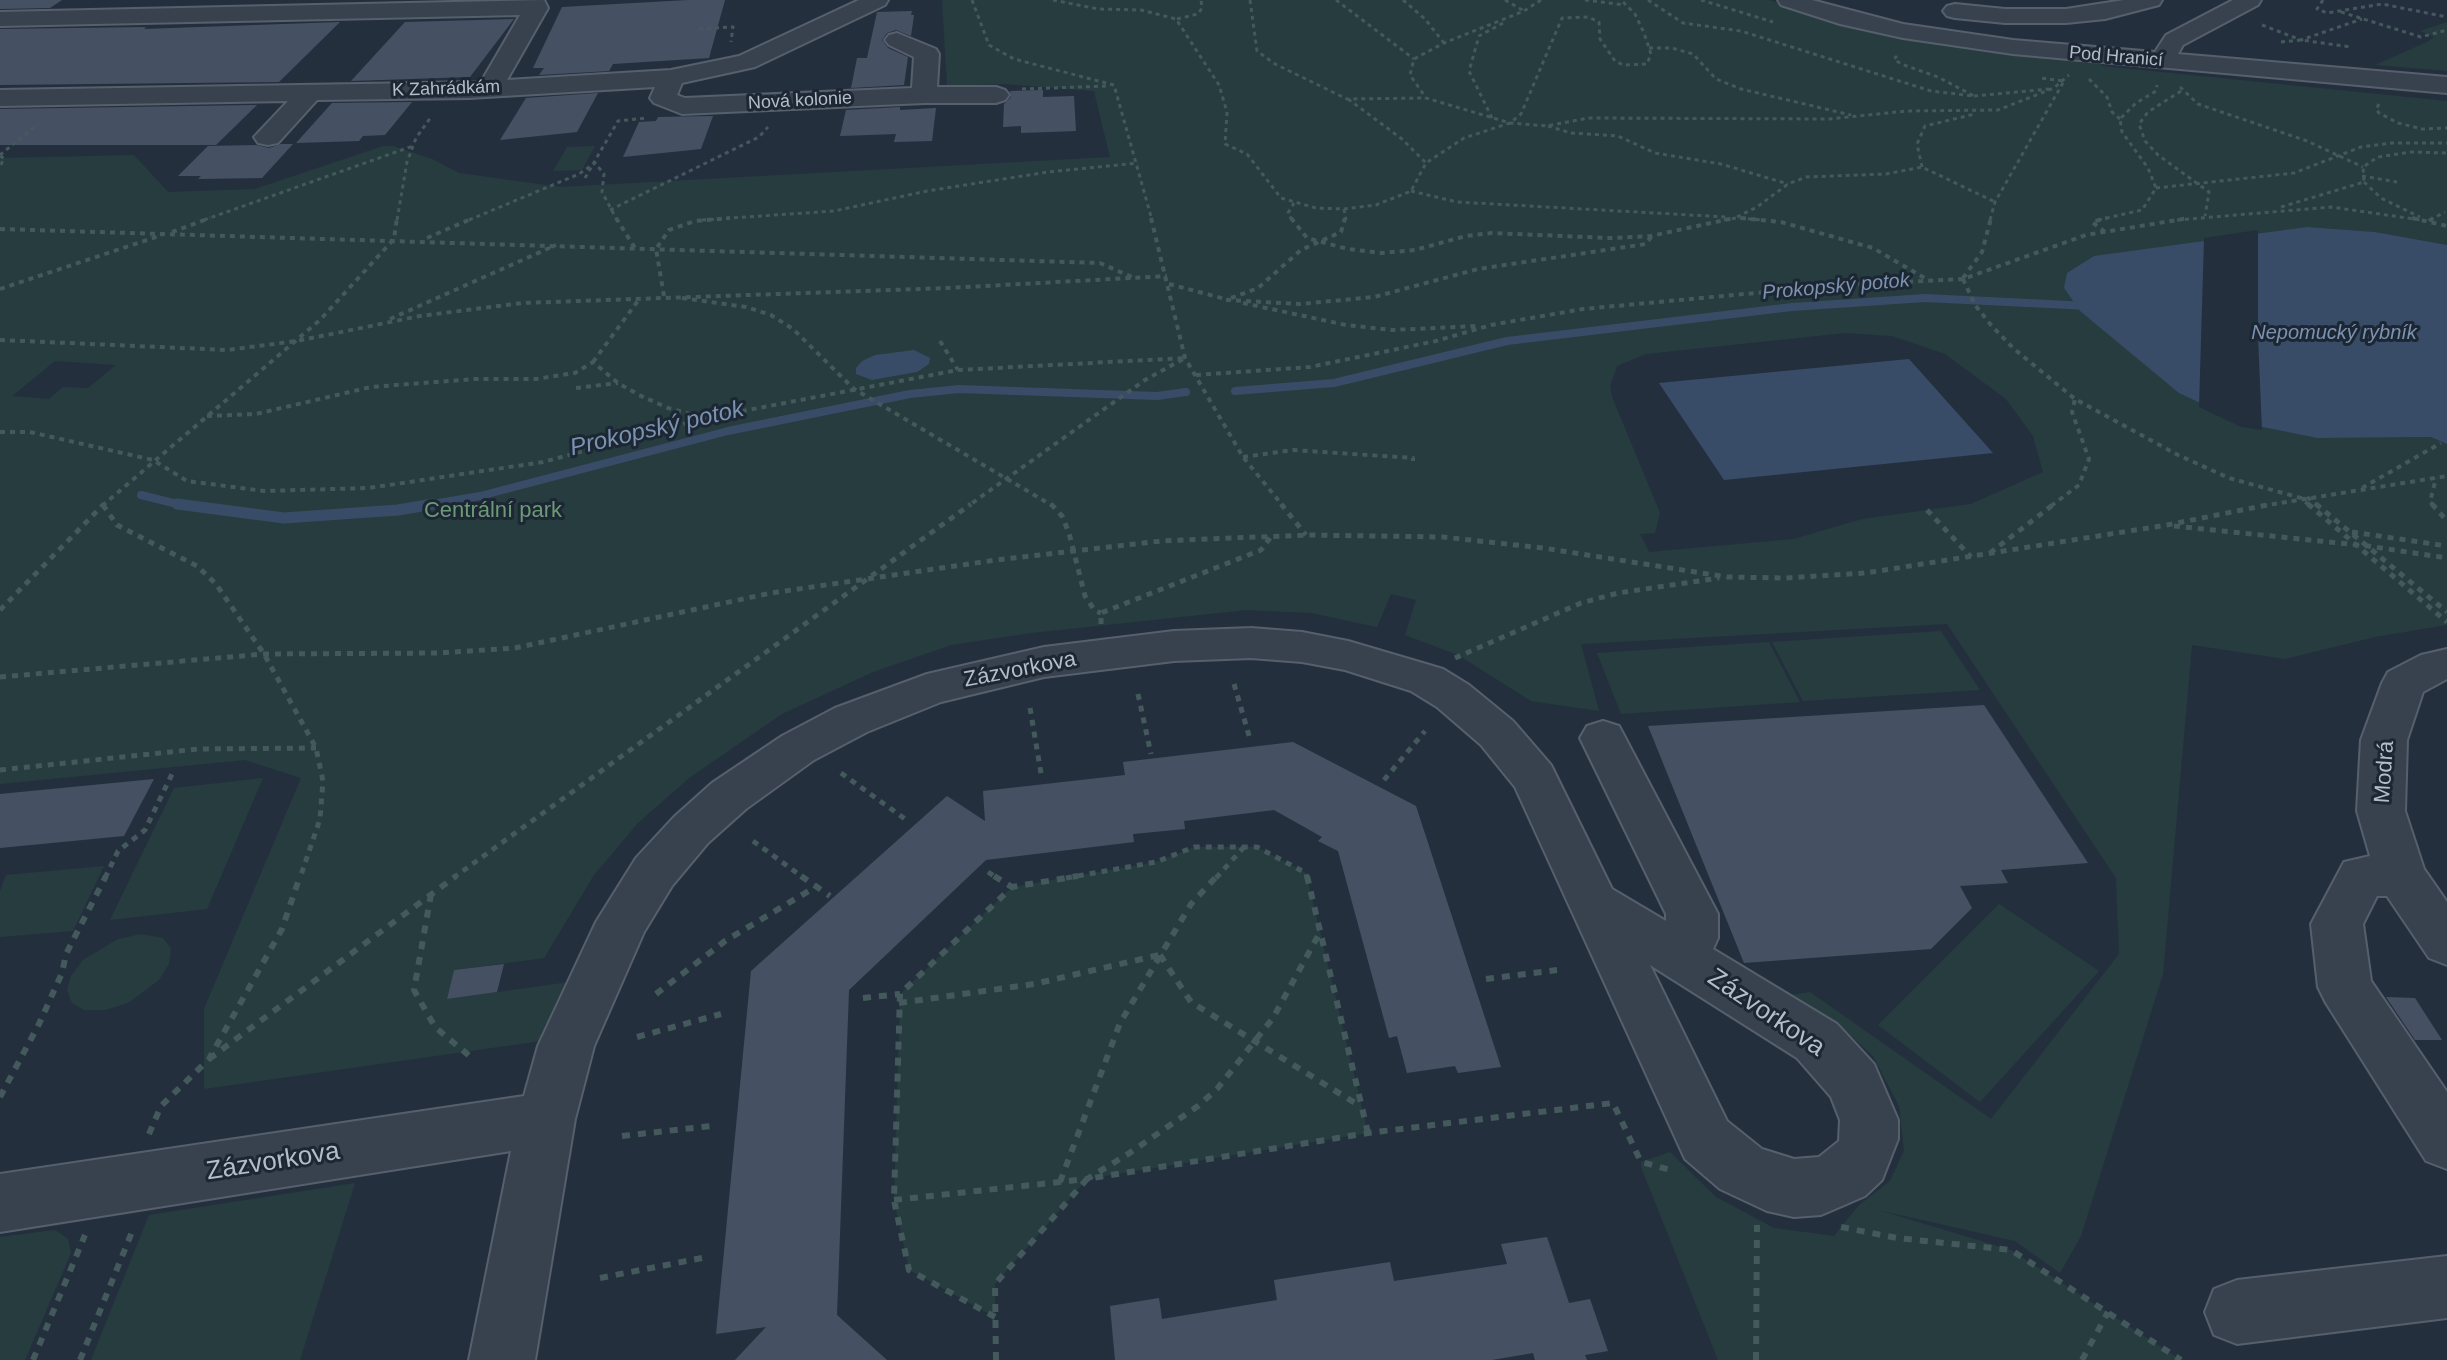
<!DOCTYPE html>
<html>
<head>
<meta charset="utf-8">
<style>
	body { margin:0 }
	canvas { display:block; background:#242f3e }
</style>
</head>
<body>
<canvas width="2447" height="1360"></canvas>
<script>
const c = document.querySelector('canvas').getContext('2d');
c.lineJoin = 'round';
function fill(path, color) { c.fillStyle = color; c.fill(path, 'evenodd'); }
const poly = rows => new Path2D(rows.map(r => 'M' + r).join(''));
function strokePath(path, color, width, dash) { c.strokeStyle = color; c.lineWidth = width; c.lineCap = dash ? 'butt' : 'round'; c.setLineDash(dash || []); c.stroke(path); }
function label(font, color, halo, rows, align = 'center') {
  c.font = font + ' Helvetica,sans-serif'; c.lineWidth = 6; c.setLineDash([]); c.textBaseline = 'middle'; c.strokeStyle = halo; c.fillStyle = color; for (const [text, x, y, turn = 0] of rows) {
    c.save(); c.translate(x, y); c.rotate((+turn || 0) * Math.PI / 180); c.textAlign = isNaN(turn) ? turn : align; if (halo) c.strokeText(text, 0, 0); c.fillText(text, 0, 0); c.restore();
  }
}
const green = poly([
	[942,0,1769,0,1827,19,1893,35,2039,57,2100,63,2102,66,2447,101,2447,245,2375,232,2307,227,2237,238,2064,288,2080,311,2243,423,2317,438,2431,437,2447,444,2447,625,2375,637,2285,659,2192,645,2163,974,2081,1236,2060,1273,2015,1241,1878,1210,2011,1250,2181,1360,1718,1360,1641,1167,1641,1162,1670,1152,1716,1197,1774,1228,1834,1236,1859,1205,1890,1181,1904,1151,1899,1106,1873,1056,1839,1025,1784,996,1810,992,1991,1119,2119,954,2116,878,1947,624,1581,644,1599,711,1531,701,1458,655,1405,635,1416,600,1391,594,1377,627,1311,613,1247,610,1031,633,951,645,873,672,782,714,689,778,638,823,594,875,544,958,454,970,447,999,570,982,548,1040,204,1089,204,1009,301,778,245,760,0,784,0,158,134,155,168,192,255,189,383,146,393,146,432,159,459,173,560,187,1110,157,1094,91,1005,84,947,86],
	[1845,333,1892,336,1945,354,2006,399,2033,436,2043,472,1971,504,1862,519,1794,539,1649,552,1640,534,1655,533,1660,513,1612,397,1610,386,1617,366,1646,354],
	[55,361,116,365,88,388,63,387,49,399,12,396],
	[2447,22,2447,71,2375,65,2427,42,2434,37,2420,31],
	[595,146,582,170,553,171,567,147],
	[1941,631,1980,690,1803,701,1772,642],
	[1769,642,1800,702,1621,714,1597,653],
	[263,778,207,909,110,920,174,788],
	[1194,847,1257,847,1306,873,1368,1133,1087,1179,995,1284,995,1317,909,1270,894,1200,900,994,1012,887,1156,862],
	[104,866,73,931,0,937,0,891,6,875],
	[1999,904,2099,971,1980,1102,1878,1025],
	[141,934,163,938,171,948,169,964,159,980,128,1003,105,1010,84,1010,72,1003,67,990,71,976,83,960,118,939],
	[355,1183,300,1360,91,1360,149,1215],
	[55,1230,68,1239,71,1253,25,1360,0,1360,0,1237]
]);
const water = poly([
	[2307,227,2375,232,2447,245,2447,444,2431,437,2317,438,2243,423,2179,393,2080,311,2064,288,2067,273,2094,256],
	[914,350,930,358,929,364,917,372,872,380,856,374,856,368,862,361,875,355],
	[1909,359,1993,453,1724,480,1659,383]
]);
const pier = poly([
	[2258,230,2258,337,2262,430,2241,427,2199,407,2204,238]
]);
const streamFar1 = poly([
	[1235,391,1334,383,1507,341,1792,307,1925,298,2090,306],
	[141,495,185,506],
	[421,506,480,496,728,431,910,394,959,389,1157,396,1186,392]
]);
const stream = poly([
	[177,504,284,518,398,510,433,504]
]);
const building = poly([
	[0,0,62,0,50,8,0,9],
	[688,0,725,0,709,58,613,64,609,71,539,75,544,68,533,68,562,7],
	[912,11,911,15,914,15,911,36,896,30,887,33,882,40,888,48,908,57,904,85,851,88,857,58,867,58,877,12],
	[514,19,470,77,351,81,405,22],
	[340,22,279,82,0,85,0,29,146,27,144,29],
	[1043,90,1043,97,1074,96,1076,131,1021,133,1021,126,1003,127,1004,104,1011,97,1010,91],
	[598,93,577,132,500,140,526,98],
	[412,102,385,135,363,136,359,141,296,143,332,103],
	[257,105,216,145,0,145,0,109],
	[900,107,900,110,936,108,932,141,894,142,896,134,840,136,846,110],
	[713,116,701,149,623,157,639,122,656,121,658,117],
	[281,144,293,144,262,178,198,179,201,176,178,176,208,146,256,145,269,148],
	[1984,705,2088,863,2001,870,2008,883,1960,886,1972,908,1931,949,1744,963,1648,726],
	[1293,742,1416,806,1501,1067,1458,1073,1455,1066,1407,1073,1397,1036,1389,1038,1338,851,1318,841,1322,837,1274,810,1184,821,1185,829,1133,834,1134,842,986,860,849,990,837,1315,887,1360,735,1360,766,1327,716,1334,751,971,947,796,985,821,983,791,1125,775,1123,762],
	[154,779,124,836,0,848,0,794],
	[504,964,497,992,447,999,454,970],
	[2386,997,2415,998,2442,1040,2415,1040],
	[1547,1237,1569,1303,1590,1299,1608,1351,1585,1355,1587,1360,1535,1360,1533,1353,1492,1360,1115,1360,1110,1306,1159,1298,1162,1319,1277,1300,1274,1280,1390,1262,1394,1281,1507,1264,1501,1244]
]);
const pathFar3 = poly([
	[972,0,989,45,1014,59,1114,85,1152,220],
	[1053,0,1098,9,1141,10,1176,19,1219,85,1227,112,1225,144,1247,154,1281,198,1316,208,1344,209,1376,205,1411,191,1426,163,1464,138,1510,123,1521,114,1562,18,1588,17,1599,22,1600,39,1615,61,1623,65,1647,64,1651,54,1644,33,1635,14,1621,0],
	[1250,0,1257,51,1275,64,1347,99,1426,98],
	[1336,0,1414,59],
	[1403,0,1425,19,1444,43],
	[1505,0,1524,11],
	[1541,0,1524,11,1444,43,1414,59,1410,75,1426,98,1510,123,1547,126,1588,118,1829,119,1907,111,1998,110,2054,88,2069,75],
	[1585,0,1624,5],
	[1648,0,1683,23,1741,31,1931,91,1974,96,1938,77,1901,64,1894,59,1897,56],
	[1701,0,1773,22],
	[2323,0,2317,9,2327,13,2382,4,2447,17],
	[2341,12,2421,37,2447,30],
	[1177,19,1198,14,1202,8,1201,0],
	[2262,25,2301,40,2362,19],
	[699,29,733,27,731,42],
	[2281,42,2301,40,2351,47],
	[1649,48,1672,48,1693,54,1716,79,1741,89,1851,115],
	[2089,79,2107,97,2112,112,2120,119],
	[2180,87,2198,104,2307,141,2363,167],
	[1022,89,1108,86],
	[2181,91,2148,112,2139,124,2145,141,2158,155,2209,192,2205,216],
	[1974,96,2049,89],
	[1348,99,1402,139,1426,163],
	[2379,104,2376,109,2379,113,2398,123,2422,129,2447,128],
	[1492,118,1469,71,1479,36,1505,22],
	[1548,126,1571,133,1618,136,1655,153,1721,164,1788,184],
	[0,155,38,124],
	[0,156,4,158,0,167],
	[1922,167,1917,144,1925,126,1975,114],
	[2362,176,2397,182],
	[585,178,618,121,646,118],
	[2364,182,2381,198,2420,217],
	[2156,188,2294,173,2361,147,2392,143,2447,143],
	[1411,191,1457,202,1727,217],
	[2281,207,2364,182,2363,167,2378,157,2411,152,2447,153],
	[1344,209,1346,220],
	[610,210,759,137,768,127],
	[1737,217,1757,207,1788,184,1806,177,1886,174,1922,167,1995,202],
	[204,220,413,146],
	[397,220,407,162,416,138,431,117],
	[469,220,579,174,595,163,604,174,602,192,617,220],
	[702,220,834,211,927,191,1048,172,1138,163],
	[1292,220,1288,213,1294,203],
	[1724,220,1736,218,1764,220],
	[1990,220,1995,202,2064,81,2041,78],
	[2098,220,2142,210,2156,188,2148,168,2122,132,2120,119,2136,103,2156,91,2157,85],
	[2177,220,2331,207,2421,220],
	[2430,220,2445,212]
]);
const pathFar2 = poly([
	[616,218,635,248],
	[1151,218,1185,358,1243,457,1283,506],
	[1291,218,1307,238,1348,249,1382,253,1415,250,1466,236,1491,233,1610,238,1651,236,1734,218],
	[1741,218,1781,222,1873,248,1928,280],
	[2412,218,2447,226],
	[2429,221,2433,218],
	[0,229,1100,263,1132,277],
	[172,232,210,218],
	[2105,232,2092,222,2107,218],
	[427,238,473,218],
	[1963,278,1982,252,1991,218],
	[1963,279,1975,305,1991,325,2013,348,2075,399,2178,455,2229,478,2301,498,2310,506],
	[1169,284,1229,300],
	[0,289,162,235],
	[664,296,656,249,669,230,695,221,730,218],
	[682,298,746,307,771,315,793,329,854,389,1053,506],
	[1231,298,1258,288,1301,250,1341,232,1345,218],
	[1226,300,1300,304,1374,297,1478,269,1646,244,1651,237],
	[1243,303,1346,325,1392,330,1478,326],
	[390,319,556,245],
	[0,340,227,350,297,341,420,316,522,303,948,288,1167,276],
	[940,341,958,370],
	[593,362,640,298],
	[1196,375,1310,367,1436,341,1491,325,1583,309,1842,285,1963,279,2086,235,2189,218],
	[576,388,618,383],
	[207,416,256,414,371,387,475,379,536,379,575,373,593,362,618,383,639,395,668,408,705,418],
	[0,432,30,432,153,460,187,481,264,491,369,488,543,462,706,418,958,370,1185,358,1145,380,968,506],
	[1243,457,1293,450,1413,458,1413,461],
	[2362,488,2441,443],
	[2307,497,2318,506],
	[102,506,320,320,394,239,397,218],
	[2051,506,2079,485,2089,459,2072,412,2075,399],
	[2262,506,2447,476],
	[2434,506,2430,502,2436,478]
]);
const pathFar1 = poly([
	[1051,504,1062,516,1069,533,1085,596,1095,611,1101,613],
	[1281,504,1306,535],
	[2308,504,2447,622],
	[2316,504,2447,612],
	[2432,504,2447,521],
	[103,505,117,525,197,566,216,584,264,654,316,748,323,781,320,819,300,878],
	[1927,510,1971,557],
	[2174,526,2368,546,2447,558],
	[2352,532,2447,546],
	[1990,553,2054,504],
	[0,610,104,504],
	[1101,624,1101,613,1261,550,1270,538],
	[1455,658,1581,603,1618,593,1719,578],
	[0,677,264,654,439,653,515,648,771,593,996,560,1161,541,1307,535,1443,537,1543,548,1727,577,1785,578,1866,573,2167,525,2272,504],
	[1234,684,1250,739],
	[1138,694,1151,754],
	[1030,708,1042,779],
	[0,770,198,749,316,748],
	[841,773,908,821],
	[1384,780,1425,731],
	[753,841,804,878],
	[988,872,997,878],
	[105,878,118,851,145,830,173,772],
	[453,878,971,504],
	[1066,878,1156,862,1194,847,1257,847,1306,873,1307,878],
	[1216,878,1244,847]
]);
const path = poly([
	[801,876,830,896],
	[994,876,1012,887],
	[1307,876,1368,1133],
	[431,894,414,990,435,1027,473,1059],
	[1160,955,1191,1002,1360,1106],
	[1486,979,1557,970],
	[656,994,725,941,817,886],
	[863,998,900,994],
	[899,1003,1034,984,1159,955],
	[637,1037,721,1014],
	[209,1059,456,876],
	[0,1097,39,1024,62,973,66,954,106,876],
	[149,1134,161,1106,209,1059,282,929,300,876],
	[622,1136,711,1126],
	[1060,1182,1120,1023,1191,904,1217,876],
	[894,1200,1087,1179,1128,1154,1198,1106,1217,1089,1273,1018,1319,934],
	[1841,1227,1897,1238,2011,1250,2181,1360],
	[600,1278,702,1258],
	[995,1317,909,1270,894,1200,900,994,1012,887,1078,876],
	[33,1360,85,1235],
	[80,1360,134,1227],
	[996,1360,995,1284,1087,1179,1368,1133,1613,1103,1641,1162,1671,1170],
	[1756,1360,1757,1225],
	[2082,1360,2108,1312]
]);
const minor = poly([
	[544,0,548,8,507,80,671,70,739,56,859,0,888,0,885,5,755,67,682,83,677,95,685,98,912,88,914,57,889,45,885,40,889,35,897,33,936,49,939,54,937,87,996,87,1005,90,1009,95,1005,100,996,103,924,103,682,114,654,103,650,98,655,87,469,98,317,100,278,143,268,145,258,143,254,137,288,101,0,106,0,90,481,82,520,15,0,26,0,12,544,0],
	[1778,0,1812,0,1903,24,2013,40,2155,52,2166,35,2233,0,2261,0,2258,5,2183,45,2178,54,2447,77,2447,93,2013,54,1903,38,1840,24,1781,5,1778,0],
	[2124,0,2162,0,2159,5,2105,19,2066,23,2005,23,1955,18,1947,16,1943,11,1947,6,1955,4,2005,9,2066,9,2124,0],
	[1251,628,1302,632,1348,641,1443,669,1469,685,1513,721,1551,765,1612,889,1666,921,1666,914,1580,738,1587,726,1603,721,1619,726,1718,914,1718,938,1713,949,1837,1024,1874,1064,1898,1120,1898,1139,1882,1180,1865,1196,1842,1206,1821,1215,1794,1217,1767,1211,1720,1189,1685,1159,1515,787,1481,745,1437,707,1411,691,1345,670,1302,662,1251,658,1174,661,1044,677,941,702,867,732,814,760,746,809,708,843,672,886,644,932,594,1046,575,1119,535,1360,469,1360,511,1151,0,1232,0,1174,524,1096,538,1046,596,922,636,858,674,817,712,783,782,736,835,708,927,674,1044,647,1174,631,1251,628],
	[1650,965,1797,1058,1831,1097,1840,1120,1839,1141,1819,1157,1794,1159,1762,1149,1727,1121,1650,965],
	[2447,649,2447,679,2423,692,2407,740,2405,811,2424,869,2447,902,2447,965,2429,958,2387,896,2377,896,2363,924,2371,981,2447,1092,2447,1169,2426,1161,2326,1003,2318,987,2311,924,2344,862,2370,856,2357,811,2361,740,2382,683,2388,672,2421,655,2447,649],
	[2447,1256,2447,1318,2237,1344,2214,1335,2205,1312,2214,1289,2237,1280,2447,1256]
]);
const farStreetnames = [
	["Pod Hranicí",2116,57,5],
	["K Zahrádkám",446,89,-2],
	["Nová kolonie",800,101,-3]
];
const farWaternames = [
	["Prokopský potok",1836,287,-5],
	["Nepomucký rybník",2334,333]
];
const parkNames = [
	["Centrální park",493,511]
];
const streetNames = [
	["Zázvorkova",1020,670,-11],
	["Modrá",2385,772,-86]
];
const waterNames = [
	["Prokopský potok",657,429,-13]
];
const nearStreetnames = [
	["Zázvorkova",1766,1013,34],
	["Zázvorkova",273,1162,-9]
];
fill(green, '#263c3f');
fill(water, '#394c67');
fill(pier, '#242f3e');
strokePath(streamFar1, '#394c67', 8);
strokePath(stream, '#394c67', 11);
fill(building, '#455162');
strokePath(minor, '#565f6c', 4);
strokePath(pathFar3, '#44595c', 3, [4, 4]);
strokePath(pathFar2, '#44595c', 4, [5, 5]);
strokePath(pathFar1, '#44595c', 5, [6, 6]);
strokePath(path, '#44595c', 6, [8, 8]);
fill(minor, '#38414e');
label('18px', '#b4bcc9', '#1d2633', farStreetnames);
label('italic 20px', '#7c92b1', '#1d2633', farWaternames);
label('22px', '#6b9a76', '#1d2633', parkNames);
label('22px', '#b4bcc9', '#1d2633', streetNames);
label('italic 24px', '#7c92b1', '#1d2633', waterNames);
label('26px', '#b4bcc9', '#1d2633', nearStreetnames);
</script>
</body>
</html>
